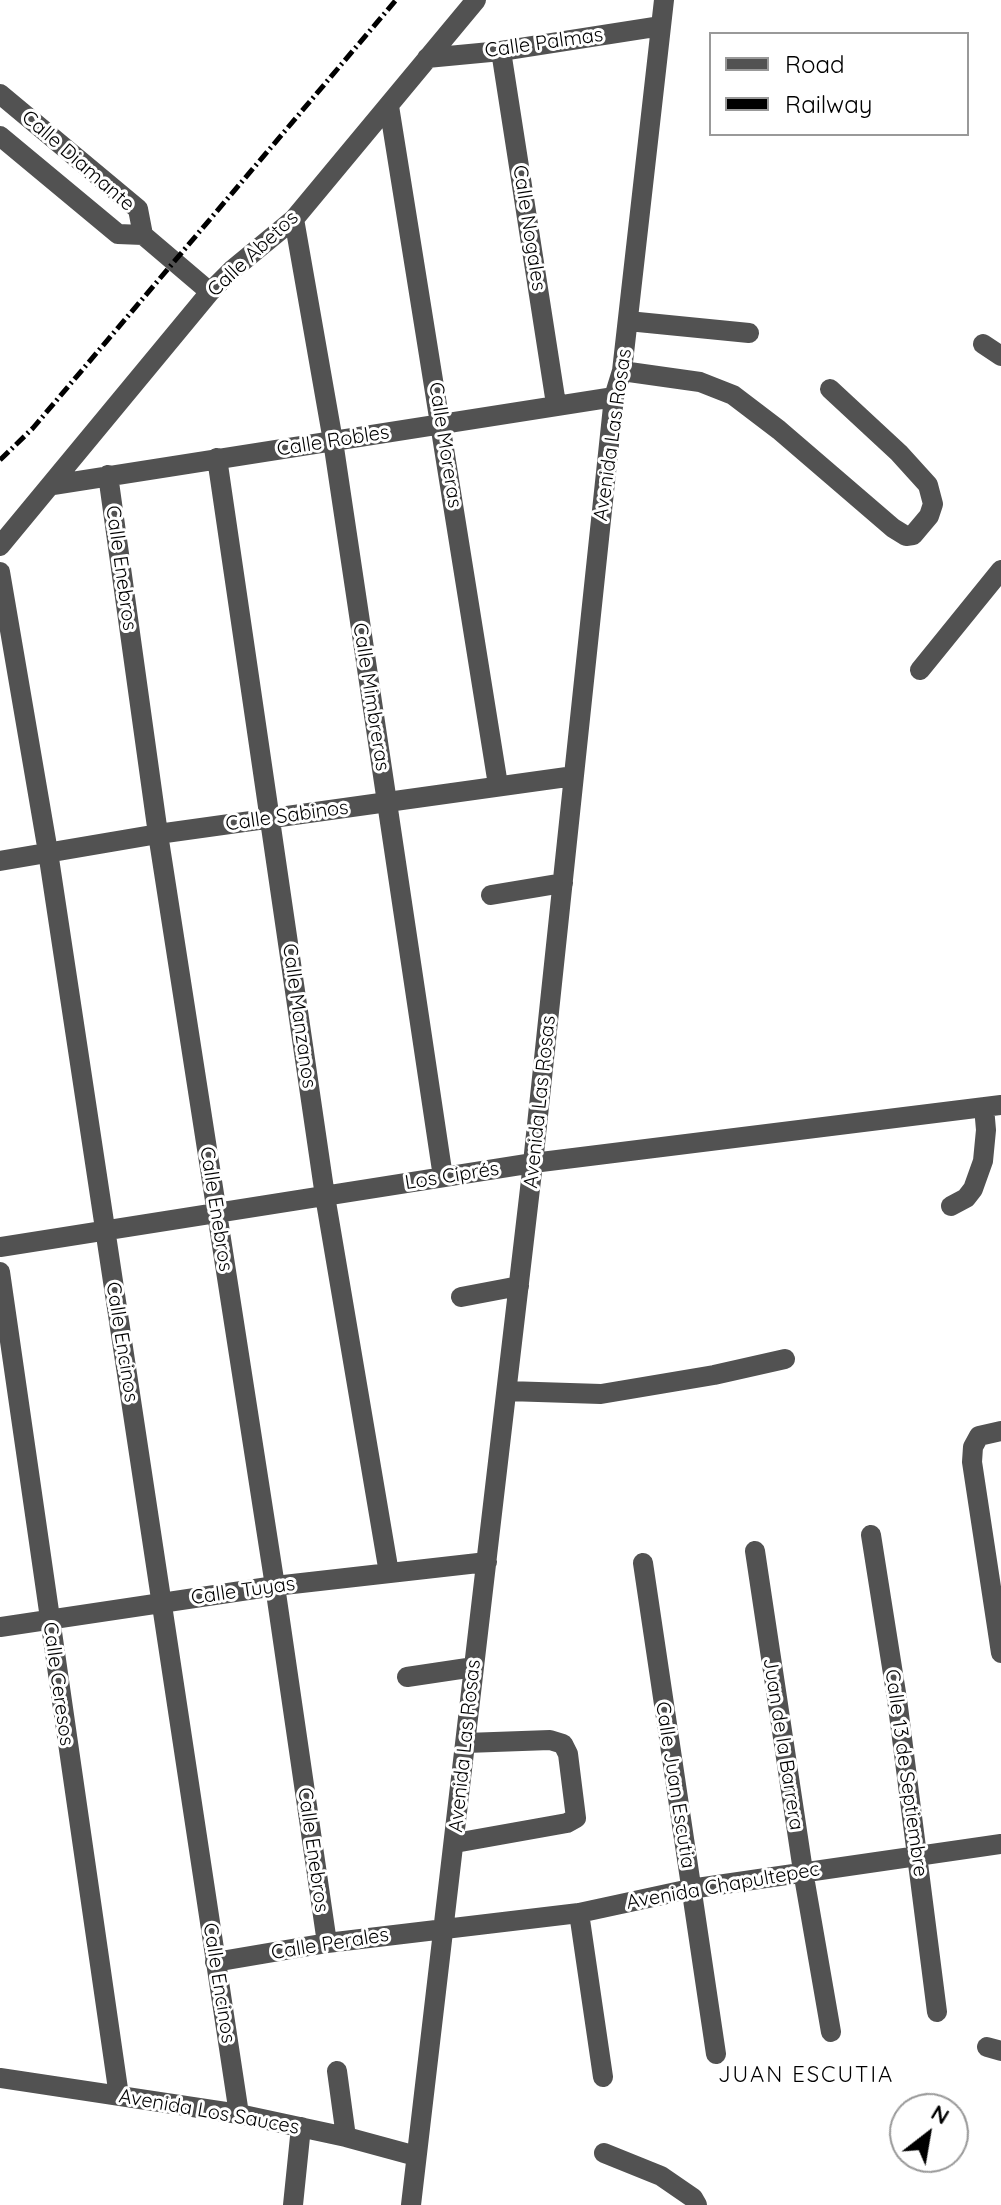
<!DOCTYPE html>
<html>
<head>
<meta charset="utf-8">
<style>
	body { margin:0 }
	#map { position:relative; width:1001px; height:2205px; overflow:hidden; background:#fff; font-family:Quicksand,sans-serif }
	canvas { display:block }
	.legend { position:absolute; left:709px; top:32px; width:260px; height:104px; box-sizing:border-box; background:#fff; border:2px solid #999; margin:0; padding:10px 14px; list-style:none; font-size:24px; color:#000 }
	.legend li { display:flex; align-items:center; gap:16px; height:40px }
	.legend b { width:40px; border:2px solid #999 }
	.north { position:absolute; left:889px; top:2093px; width:80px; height:80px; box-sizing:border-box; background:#fff; border:2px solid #999; border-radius:50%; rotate:31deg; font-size:22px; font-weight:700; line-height:32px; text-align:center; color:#000 }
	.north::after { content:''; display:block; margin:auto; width:28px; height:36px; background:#000; clip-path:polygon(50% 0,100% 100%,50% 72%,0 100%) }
</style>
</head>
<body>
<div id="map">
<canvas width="1001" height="2205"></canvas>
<ul class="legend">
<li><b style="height:10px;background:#525252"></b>Road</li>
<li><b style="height:10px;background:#000"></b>Railway</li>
</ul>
<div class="north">N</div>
</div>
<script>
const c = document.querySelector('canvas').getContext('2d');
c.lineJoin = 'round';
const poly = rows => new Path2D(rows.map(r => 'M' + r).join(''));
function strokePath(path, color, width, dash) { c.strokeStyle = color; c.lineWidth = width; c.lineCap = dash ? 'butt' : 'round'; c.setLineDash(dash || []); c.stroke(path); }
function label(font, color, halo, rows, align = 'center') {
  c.font = font + ' Quicksand,sans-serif'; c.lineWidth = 6; c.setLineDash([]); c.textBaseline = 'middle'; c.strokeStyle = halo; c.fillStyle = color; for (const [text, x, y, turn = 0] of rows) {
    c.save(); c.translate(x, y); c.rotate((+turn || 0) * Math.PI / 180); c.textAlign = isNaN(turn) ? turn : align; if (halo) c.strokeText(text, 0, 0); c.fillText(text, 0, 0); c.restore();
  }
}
const minor = poly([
	[501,51,556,404],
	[427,58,501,51,661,26],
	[0,94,138,209,143,235],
	[389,106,498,785],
	[0,136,118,234,143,235,210,292],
	[294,219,333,441,443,1177],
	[628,321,749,333],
	[983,344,1001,356],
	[622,371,700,382,733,395,779,430,893,528,906,536,913,535,929,516,933,504,928,485,899,453,830,389],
	[217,458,325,1196,389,1573],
	[108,475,158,834,275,1586,327,1943],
	[53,485,614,397],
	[0,546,210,292,232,270,294,219,476,0],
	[0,572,48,852,239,2114],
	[920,670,1001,570],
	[0,861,158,834,574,776],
	[491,895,563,883],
	[951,1206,966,1198,973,1189,983,1161,986,1130,984,1107],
	[0,1247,533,1163,1001,1105],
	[0,1272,119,2096],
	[461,1297,519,1286],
	[507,1391,601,1394,714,1375,785,1359],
	[1001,1431,979,1436,973,1447,972,1462,1001,1653],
	[871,1535,897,1699,937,2012],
	[755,1551,803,1871,831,2032],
	[643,1563,716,2054],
	[0,1627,275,1586,487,1562],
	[407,1677,474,1667],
	[455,1843,567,1823,576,1818,568,1754,563,1744,550,1740,466,1743],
	[579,1913,603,2077],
	[215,1962,327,1943,579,1913,690,1889,1001,1844],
	[987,2047,1001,2051],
	[337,2071,346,2137],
	[0,2078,239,2114,346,2137,416,2156],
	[604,2153,661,2176,693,2198,697,2205],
	[293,2205,301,2127],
	[411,2205,533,1163,614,397,622,371,664,0]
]);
const rail = poly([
	[0,460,33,428,396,0]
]);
const streetNames = [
	["Calle Palmas",544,43,-8],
	["Calle Diamante",78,161,41],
	["Calle Nogales",529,228,81],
	["Calle Abetos",253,254,-43],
	["Avenida Las Rosas",613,435,-82],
	["Calle Robles",333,441,-9],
	["Calle Moreras",445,445,81],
	["Calle Enebros",121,568,82],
	["Calle Mimbreras",371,697,81],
	["Calle Sabinos",287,816,-8],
	["Calle Manzanos",299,1016,82],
	["Avenida Las Rosas",540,1102,-84],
	["Los Ciprés",452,1176,-9],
	["Calle Enebros",216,1209,81],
	["Calle Encinos",122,1342,81],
	["Calle Tuyas",243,1591,-8],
	["Calle Ceresos",58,1684,82],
	["Juan de la Barrera",783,1744,81],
	["Avenida Las Rosas",465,1746,-84],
	["Calle 13 de Septiembre",906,1773,82],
	["Calle Juan Escutia",675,1785,81],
	["Calle Enebros",313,1850,82],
	["Avenida Chapultepec",723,1886,-10],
	["Calle Perales",330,1944,-9],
	["Calle Encinos",219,1983,81],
	["Avenida Los Sauces",209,2112,10]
];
const neighbourhoodNames = [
	["JUAN ESCUTIA",806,2075]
];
strokePath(minor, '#525252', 20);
strokePath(rail, '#000', 5, [12, 4, 2, 4]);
label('20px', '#000', '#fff', streetNames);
c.letterSpacing = '2px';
label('22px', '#000', '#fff', neighbourhoodNames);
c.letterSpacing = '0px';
</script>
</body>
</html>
